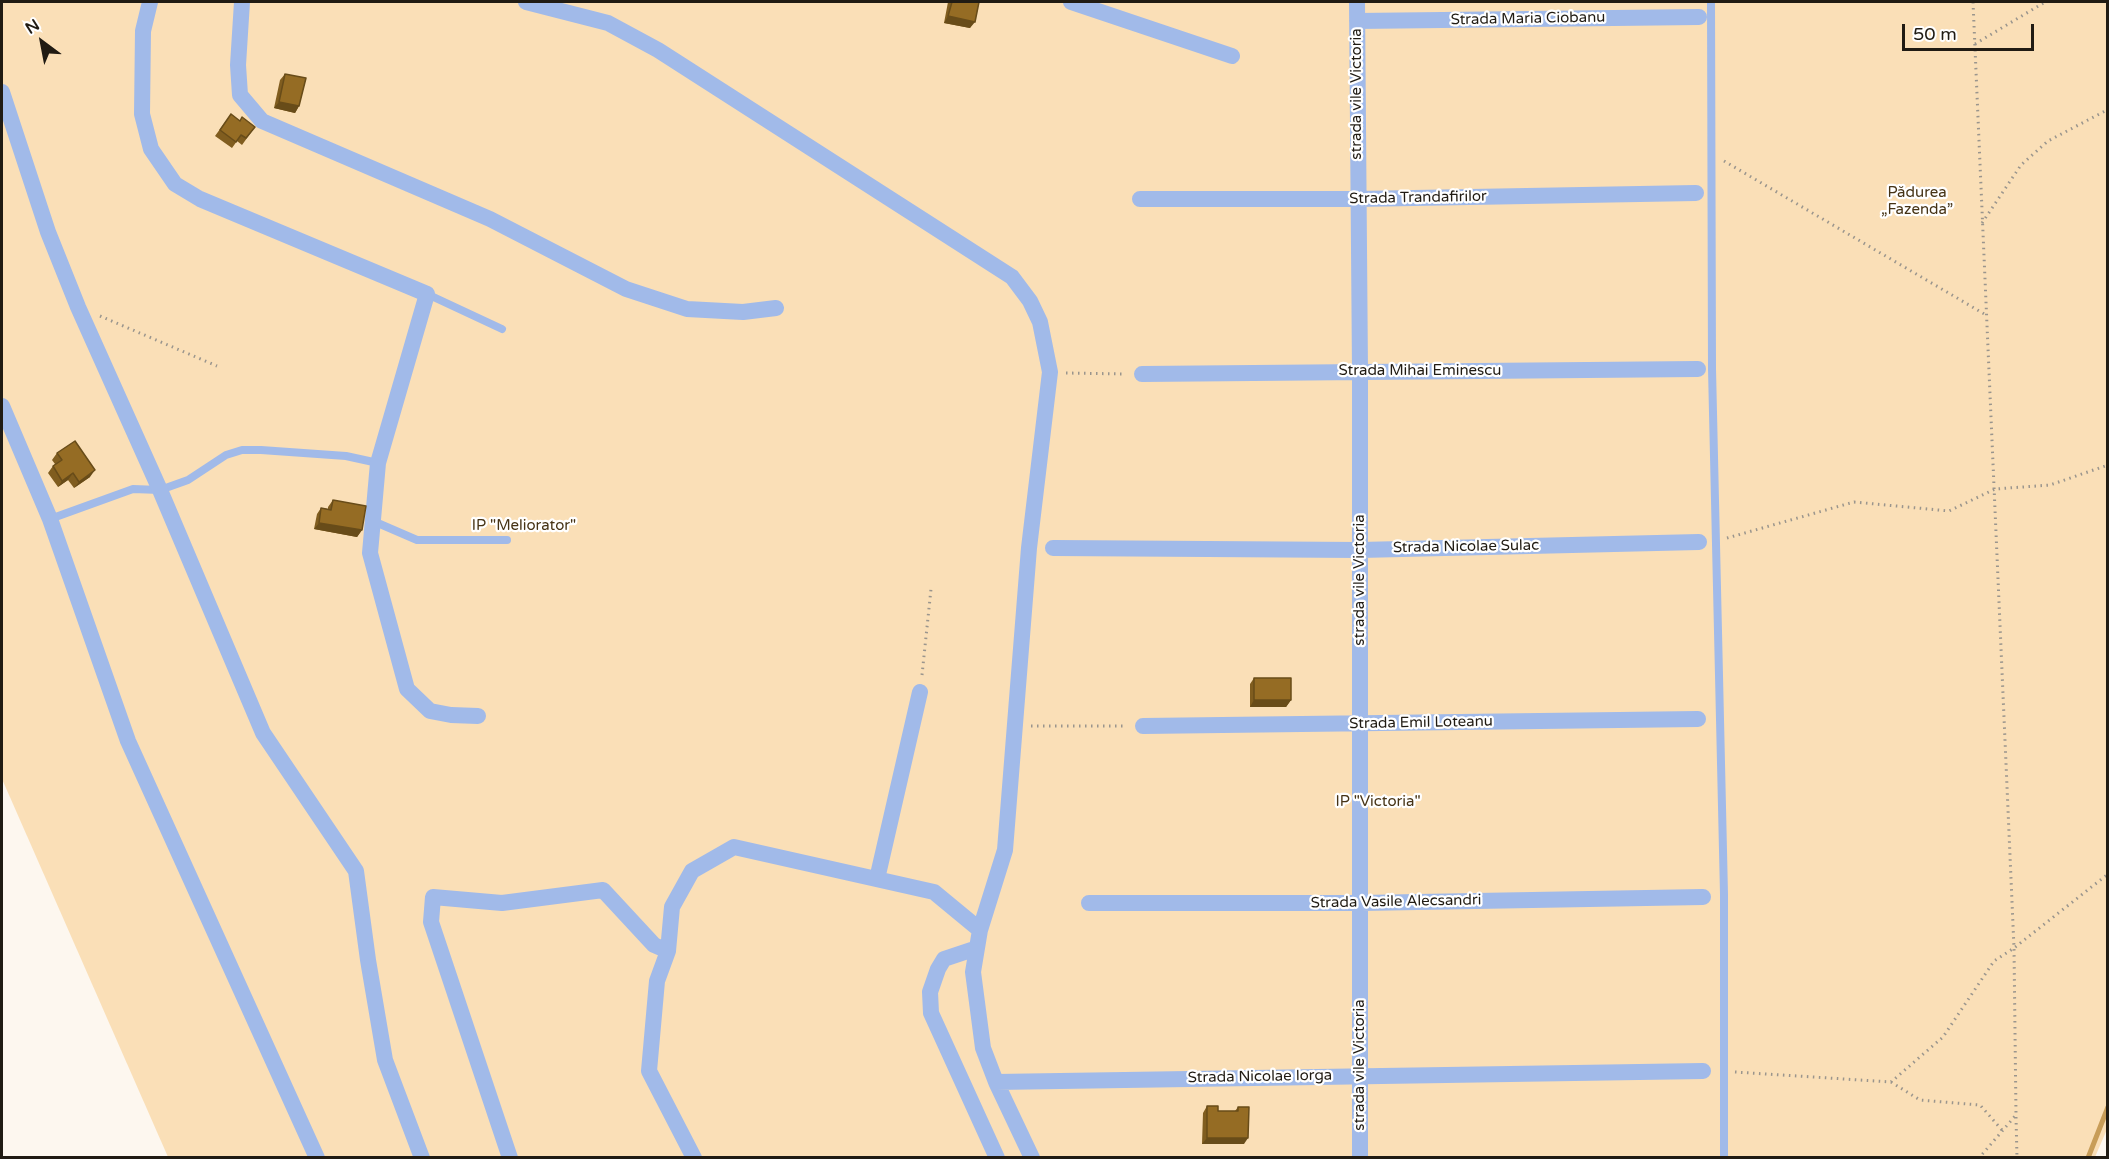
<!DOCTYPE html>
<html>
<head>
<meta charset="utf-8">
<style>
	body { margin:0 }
	#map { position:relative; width:2109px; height:1159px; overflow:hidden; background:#fdf7ef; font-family:"Varela Round",sans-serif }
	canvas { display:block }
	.frame { position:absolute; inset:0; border:3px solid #201b13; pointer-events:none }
	.north { position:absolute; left:12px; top:12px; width:60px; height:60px; -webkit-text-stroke:4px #fff; paint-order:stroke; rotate:328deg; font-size:16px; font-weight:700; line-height:24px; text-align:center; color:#201b13 }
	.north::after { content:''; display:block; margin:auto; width:21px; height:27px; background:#201b13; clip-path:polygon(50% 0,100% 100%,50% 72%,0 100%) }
	.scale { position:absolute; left:1902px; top:24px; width:132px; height:27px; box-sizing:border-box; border:3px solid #201b13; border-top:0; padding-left:8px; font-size:18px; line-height:21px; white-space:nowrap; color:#201b13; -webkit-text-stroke:4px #fff; paint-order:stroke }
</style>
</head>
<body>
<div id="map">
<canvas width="2109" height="1159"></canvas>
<div class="frame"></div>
<div class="north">N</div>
<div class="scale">50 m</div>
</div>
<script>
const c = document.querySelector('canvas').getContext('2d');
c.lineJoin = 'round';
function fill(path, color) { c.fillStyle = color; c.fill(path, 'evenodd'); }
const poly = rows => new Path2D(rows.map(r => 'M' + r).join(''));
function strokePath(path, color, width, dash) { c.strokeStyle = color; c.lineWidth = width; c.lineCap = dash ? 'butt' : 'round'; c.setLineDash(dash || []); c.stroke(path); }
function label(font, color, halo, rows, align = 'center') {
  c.font = font + ' "Varela Round",sans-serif'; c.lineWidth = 4.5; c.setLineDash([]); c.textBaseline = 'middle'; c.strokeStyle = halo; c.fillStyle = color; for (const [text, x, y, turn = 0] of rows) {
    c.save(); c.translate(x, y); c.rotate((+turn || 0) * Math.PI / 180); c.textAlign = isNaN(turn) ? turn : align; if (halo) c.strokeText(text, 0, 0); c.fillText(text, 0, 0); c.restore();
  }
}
const green = poly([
	[2,2,2107,2,2108,1127,2095,1157,168,1157,2,779]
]);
const stream = poly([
	[2088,1158,2108,1107]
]);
const path = poly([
	[1973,2,2014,948,2016,1115,1979,1158],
	[1975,44,2045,2],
	[1724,161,1986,315],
	[1982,223,2021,165,2048,141,2107,110,2108,108],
	[100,316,217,366],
	[1066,373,1125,374],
	[1727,538,1854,502,1949,511,1995,489,2050,485,2108,465],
	[922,675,931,589],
	[1031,726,1126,726],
	[1735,1072,1891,1082,1943,1037,1994,961,2014,948,2108,874],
	[1891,1082,1920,1100,1980,1105,2002,1130],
	[2016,1117,2017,1158]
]);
const service = poly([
	[1711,2,1712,369,1724,894,1724,1158],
	[427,294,502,329],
	[50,519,133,489,160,490,188,480,226,455,242,450,261,450,346,456,378,463],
	[373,521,417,540,507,540]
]);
const minor = poly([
	[150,2,143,31,142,114,151,149,175,184,200,199,427,294,378,463,370,553,407,689,430,711,451,715,478,716],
	[242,2,238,65,240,95,262,121,490,219,626,289,687,309,743,312,776,308],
	[526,2,608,23,658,50,1012,277,1030,301,1040,322,1050,372,1029,548,1005,850,980,930,973,972,983,1048,996,1082,1032,1158],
	[1071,2,1232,56],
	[1357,2,1360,371,1360,1158],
	[1357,21,1699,17],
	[2,92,48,232,78,307,160,490,263,733,356,871,368,960,385,1060,422,1158],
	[1140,199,1357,199,1696,193],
	[1142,374,1698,369],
	[2,406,50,519,128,741,317,1158],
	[1053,548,1360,550,1699,542],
	[1143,726,1698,719],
	[877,879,920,692],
	[1089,903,1361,903,1703,897],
	[977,948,944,959,938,969,930,992,931,1013,997,1158],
	[996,1082,1703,1071],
	[510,1158,431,922,433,897,502,903,603,890,654,945,668,951],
	[694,1158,649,1071,657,981,668,951,672,907,692,871,734,847,934,892,980,930]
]);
const wall = poly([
	[948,2,979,2,970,28,944,23],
	[285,74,299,106,295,113,274,108,280,80],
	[231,114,240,121,255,127,242,145,237,141,232,148,215,136],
	[57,453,90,477,74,488,68,480,58,487,48,473,53,466,55,464,52,460],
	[333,500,362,530,357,537,314,529,317,514,321,508,328,509,328,507],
	[1254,678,1291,700,1286,707,1250,707,1250,684],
	[1207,1106,1218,1111,1235,1111,1238,1107,1244,1144,1202,1144,1203,1113]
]);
const shadedWall = poly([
	[948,16,975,22,970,28,944,23],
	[279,102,299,106,295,113,274,108],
	[95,470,90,477,74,488,79,482],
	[73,473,68,480,58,487,62,481],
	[319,523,362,530,357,537,314,529],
	[1254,700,1291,700,1286,707,1250,707],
	[1207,1138,1248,1138,1244,1144,1202,1144]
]);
const building = poly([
	[952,2,979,2,975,22,948,16,952,2],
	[285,74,306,78,299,106,279,102,285,74],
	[231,114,240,121,242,117,255,127,246,138,241,135,236,142,220,130,231,114],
	[75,441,95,470,79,482,73,473,62,481,53,466,62,460,57,453,75,441],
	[333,500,366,506,362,530,319,523,321,508,331,510,333,500],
	[1254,678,1291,678,1291,700,1254,700,1254,678],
	[1207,1106,1218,1106,1218,1111,1238,1111,1238,1107,1249,1107,1248,1138,1207,1138,1207,1106]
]);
const streetNames = [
	["Strada Maria Ciobanu",1528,19,-1],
	["strada vile Victoria",1357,94,-90],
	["Strada Trandafirilor",1418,198,-1],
	["Strada Mihai Eminescu",1420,371],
	["Strada Nicolae Sulac",1466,547,-1],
	["strada vile Victoria",1360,580,-90],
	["Strada Emil Loteanu",1421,723,-1],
	["Strada Vasile Alecsandri",1396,902,-1],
	["strada vile Victoria",1360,1065,-90],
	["Strada Nicolae Iorga",1260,1077,-1]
];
const parkNames = [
	["Pădurea",1917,193],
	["„Fazenda”",1917,210],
	["IP \"Meliorator\"",524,526],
	["IP \"Victoria\"",1378,802]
];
fill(green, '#fadfb7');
strokePath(stream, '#c89d58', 5);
strokePath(path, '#9a958d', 3, [1.5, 4.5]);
strokePath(service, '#a1bae9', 8);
strokePath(minor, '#a1bae9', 16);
fill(wall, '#805d1f');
fill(shadedWall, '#684c19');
fill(building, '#956c24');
strokePath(building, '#684c19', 1.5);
label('15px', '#201b13', '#fff', streetNames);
label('15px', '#463315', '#fff', parkNames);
</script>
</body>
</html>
